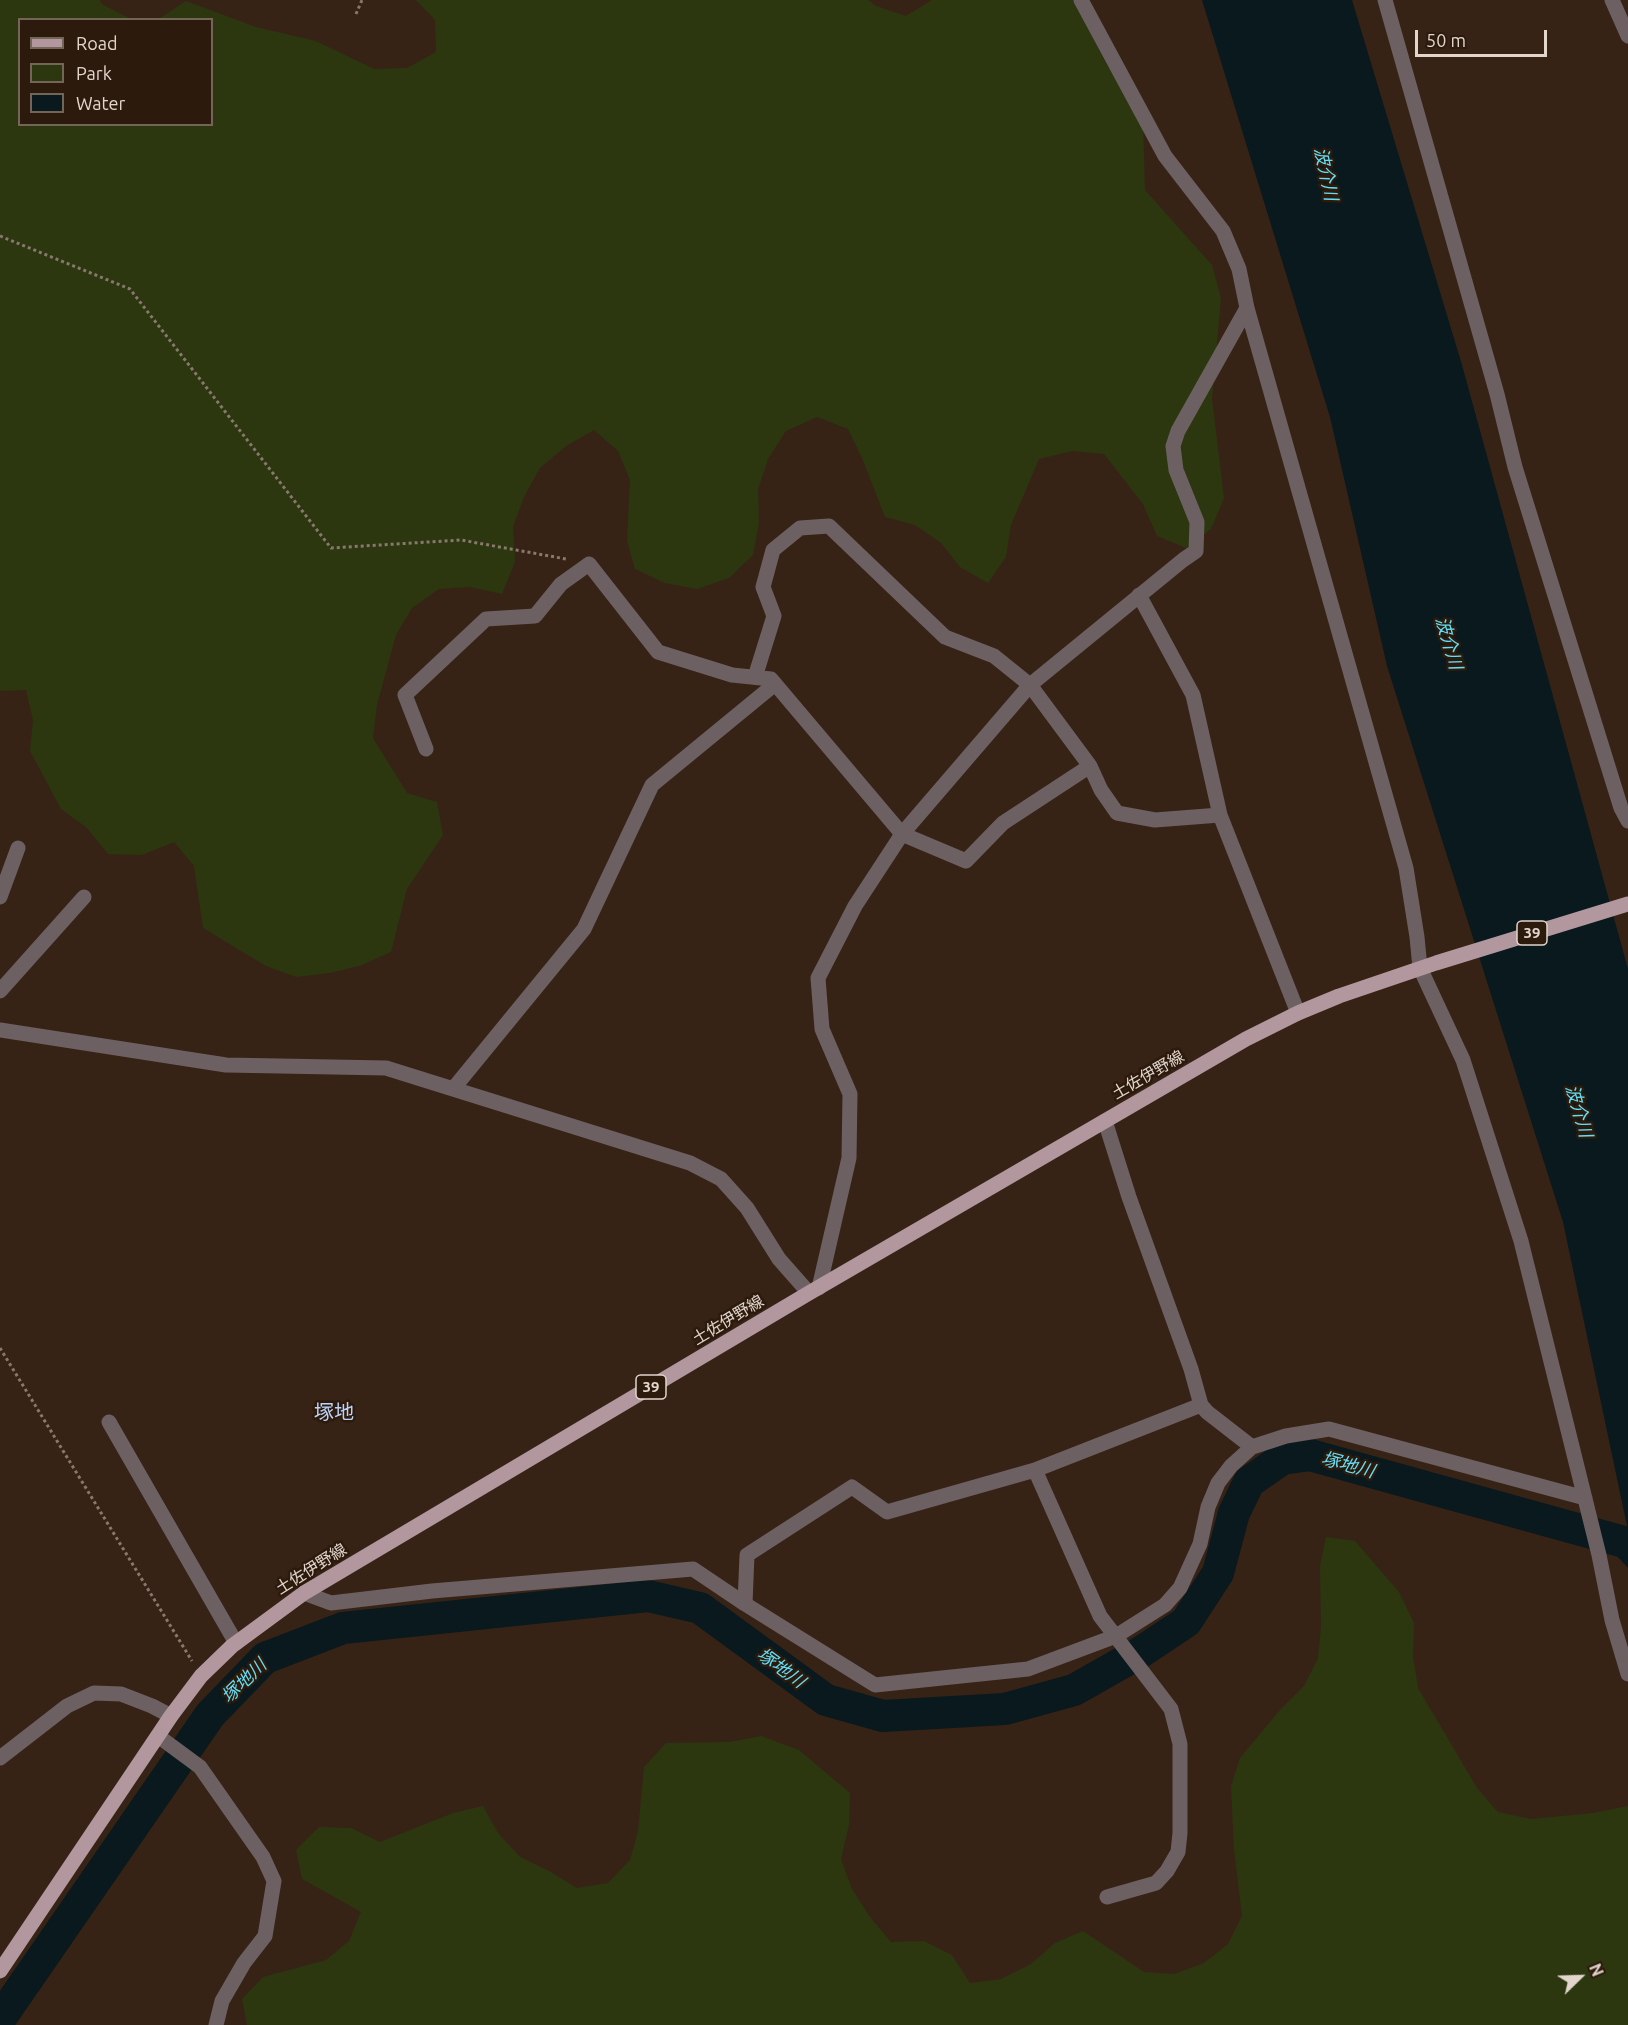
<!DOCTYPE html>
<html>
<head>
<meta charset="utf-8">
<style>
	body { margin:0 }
	#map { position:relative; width:1628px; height:2025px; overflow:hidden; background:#362316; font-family:Ubuntu,sans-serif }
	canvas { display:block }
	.legend { position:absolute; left:18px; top:18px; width:195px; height:108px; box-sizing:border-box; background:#2c1a0c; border:2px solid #746559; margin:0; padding:8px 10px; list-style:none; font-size:18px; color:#e1d5cc }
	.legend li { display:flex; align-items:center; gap:12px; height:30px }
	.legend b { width:30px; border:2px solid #746559 }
	.north { position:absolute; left:1550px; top:1947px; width:60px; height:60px; -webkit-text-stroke:4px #2c1a0c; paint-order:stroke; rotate:67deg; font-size:16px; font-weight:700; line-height:24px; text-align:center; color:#e1d5cc }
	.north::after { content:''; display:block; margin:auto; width:21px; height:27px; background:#e1d5cc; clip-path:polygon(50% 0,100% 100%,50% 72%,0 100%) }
	.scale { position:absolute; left:1415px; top:30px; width:132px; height:27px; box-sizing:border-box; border:3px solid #e1d5cc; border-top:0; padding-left:8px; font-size:18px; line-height:21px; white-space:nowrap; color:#e1d5cc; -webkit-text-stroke:4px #2c1a0c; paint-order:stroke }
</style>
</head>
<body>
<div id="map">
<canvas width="1628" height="2025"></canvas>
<ul class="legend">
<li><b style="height:8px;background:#b2989e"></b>Road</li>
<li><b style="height:16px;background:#2c3710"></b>Park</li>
<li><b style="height:16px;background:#09191d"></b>Water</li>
</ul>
<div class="north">N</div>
<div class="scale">50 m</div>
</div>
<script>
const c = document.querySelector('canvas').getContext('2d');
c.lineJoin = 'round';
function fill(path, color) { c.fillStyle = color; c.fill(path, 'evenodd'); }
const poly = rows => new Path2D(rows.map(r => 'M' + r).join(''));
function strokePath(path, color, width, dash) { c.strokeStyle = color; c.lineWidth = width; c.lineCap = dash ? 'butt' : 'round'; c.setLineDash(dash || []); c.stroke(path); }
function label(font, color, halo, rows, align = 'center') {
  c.font = font + ' Ubuntu,"Noto Sans JP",sans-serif'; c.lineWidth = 5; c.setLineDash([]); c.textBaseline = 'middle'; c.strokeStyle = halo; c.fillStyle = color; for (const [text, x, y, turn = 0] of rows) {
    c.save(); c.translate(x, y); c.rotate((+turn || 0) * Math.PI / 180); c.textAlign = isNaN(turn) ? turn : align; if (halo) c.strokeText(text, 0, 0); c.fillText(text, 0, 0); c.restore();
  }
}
const green = poly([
	[0,0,100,0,102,4,129,18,160,18,186,1,256,27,316,41,374,69,407,68,436,52,435,20,416,0,868,0,876,6,906,16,932,0,1074,0,1108,67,1128,93,1143,124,1145,190,1212,265,1221,298,1212,399,1224,498,1211,529,1186,548,1157,536,1143,504,1104,454,1072,451,1039,459,1011,525,1006,557,988,583,960,567,941,543,915,525,885,517,862,458,848,429,817,417,786,431,768,459,758,489,759,522,753,555,729,578,697,589,665,583,635,569,627,541,630,480,618,451,594,430,566,446,540,468,524,497,513,527,515,562,502,594,470,587,439,589,412,608,396,635,377,705,373,738,407,793,437,802,443,835,407,889,391,952,362,965,330,973,296,977,266,966,203,928,194,866,174,842,142,855,108,854,87,828,61,809,30,751,33,720,26,690,0,691],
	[20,20,212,20,212,124,20,124],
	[1326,1537,1355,1541,1399,1592,1414,1623,1413,1656,1418,1688,1477,1788,1498,1812,1531,1819,1593,1813,1628,1806,1628,2025,247,2025,242,1999,263,1977,326,1960,349,1941,361,1912,302,1879,296,1850,319,1827,351,1828,380,1842,453,1813,483,1806,498,1833,520,1857,549,1871,577,1888,608,1883,630,1860,638,1831,644,1767,666,1743,730,1742,761,1736,799,1750,850,1793,849,1825,841,1859,852,1889,870,1917,891,1942,924,1941,952,1955,970,1983,1001,1979,1031,1964,1055,1943,1083,1931,1144,1972,1174,1974,1204,1963,1228,1944,1242,1916,1234,1850,1231,1786,1240,1758,1280,1710,1304,1686,1318,1658,1321,1627,1320,1566]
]);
const water = poly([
	[1202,0,1352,0,1462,365,1628,969,1628,1568,1616,1555,1627,1526,1563,1222,1387,666,1330,417]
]);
const river = poly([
	[0,2019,210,1715,265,1658,343,1628,648,1596,700,1608,826,1700,883,1716,1005,1709,1074,1690,1141,1652,1186,1622,1218,1573,1234,1513,1249,1482,1282,1459,1310,1455,1628,1543]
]);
const path = poly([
	[356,14,362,0],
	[0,236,130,289,331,548,461,540,566,559],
	[0,1348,192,1661]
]);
const minor = poly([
	[1081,0,1165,156,1223,231,1239,269,1247,308,1406,868,1417,937,1420,968,1463,1060,1521,1241,1599,1555,1612,1620,1628,1674],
	[1385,0,1497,394,1515,467,1621,808,1628,821],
	[1612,0,1628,36],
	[1247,308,1178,431,1173,446,1176,470,1197,522,1196,551,1183,560,1030,685,1090,766,1101,790,1117,813,1155,820,1220,815,1298,1013],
	[1139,595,1193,695,1220,815],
	[755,677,774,616,763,587,773,550,800,528,829,526,945,637,994,656,1030,685,902,834,855,906,818,978,822,1029,850,1094,849,1158,819,1288],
	[426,749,405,695,486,619,535,616,561,584,589,564,658,652,732,675,771,679,902,834,966,861,1003,823,1090,766],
	[0,897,18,848],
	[0,991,84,897],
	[0,1030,226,1065,386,1068,690,1163,721,1179,747,1208,779,1259,809,1293],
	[453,1089,584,929,652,785,775,684],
	[109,1422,236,1643],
	[1252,1447,1286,1436,1329,1429,1585,1498],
	[304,1593,331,1603,432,1591,693,1569,745,1604,875,1685,1028,1669,1116,1636,1165,1605,1180,1588,1200,1544,1208,1507,1218,1483,1231,1466,1252,1447,1207,1412,1201,1405,1191,1369,1129,1197,1105,1121],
	[745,1604,747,1555,852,1487,887,1512,1035,1470],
	[158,1736,200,1767,263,1857,274,1881,265,1936,244,1963,222,2001,216,2025],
	[0,1758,67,1706,94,1693,121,1694,152,1706,171,1716],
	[1107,1897,1156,1883,1167,1871,1178,1852,1180,1833,1180,1744,1171,1709,1100,1616,1035,1470,1201,1405]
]);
const major = poly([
	[0,1971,171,1716,201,1676,232,1646,304,1593,809,1293,1246,1039,1298,1013,1339,996,1436,963,1628,904]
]);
const shields = [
	[1532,933,30],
	[651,1387,30]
];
const shieldNames = [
	["39",1532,933],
	["39",651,1387]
];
const streetNames = [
	["土佐伊野線",1148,1075,-30],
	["土佐伊野線",728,1320,-31],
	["土佐伊野線",311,1569,-32]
];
const waterNames = [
	["波介川",1326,174,78],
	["波介川",1449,643,74],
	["波介川",1579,1111,74],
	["塚地川",1348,1465,15],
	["塚地川",781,1668,36],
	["塚地川",244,1681,-44]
];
const quarterNames = [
	["塚地",334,1412]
];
fill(green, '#2c3710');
fill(water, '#09191d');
strokePath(river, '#09191d', 32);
strokePath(path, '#88786d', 3, [3, 3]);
strokePath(minor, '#6d6063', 15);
strokePath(major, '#b2989e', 15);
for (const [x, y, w] of shields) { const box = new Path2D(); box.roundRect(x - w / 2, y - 12, w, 24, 4.5); c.fillStyle = '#2c1a0c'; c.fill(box); strokePath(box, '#e1d5cc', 1.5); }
label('bold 15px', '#e1d5cc', null, shieldNames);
label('16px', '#e1d5cc', '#2c1a0c', streetNames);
label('italic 18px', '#61def7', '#2c1a0c', waterNames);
label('20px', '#bbd2f9', '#2c1a0c', quarterNames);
</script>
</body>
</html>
